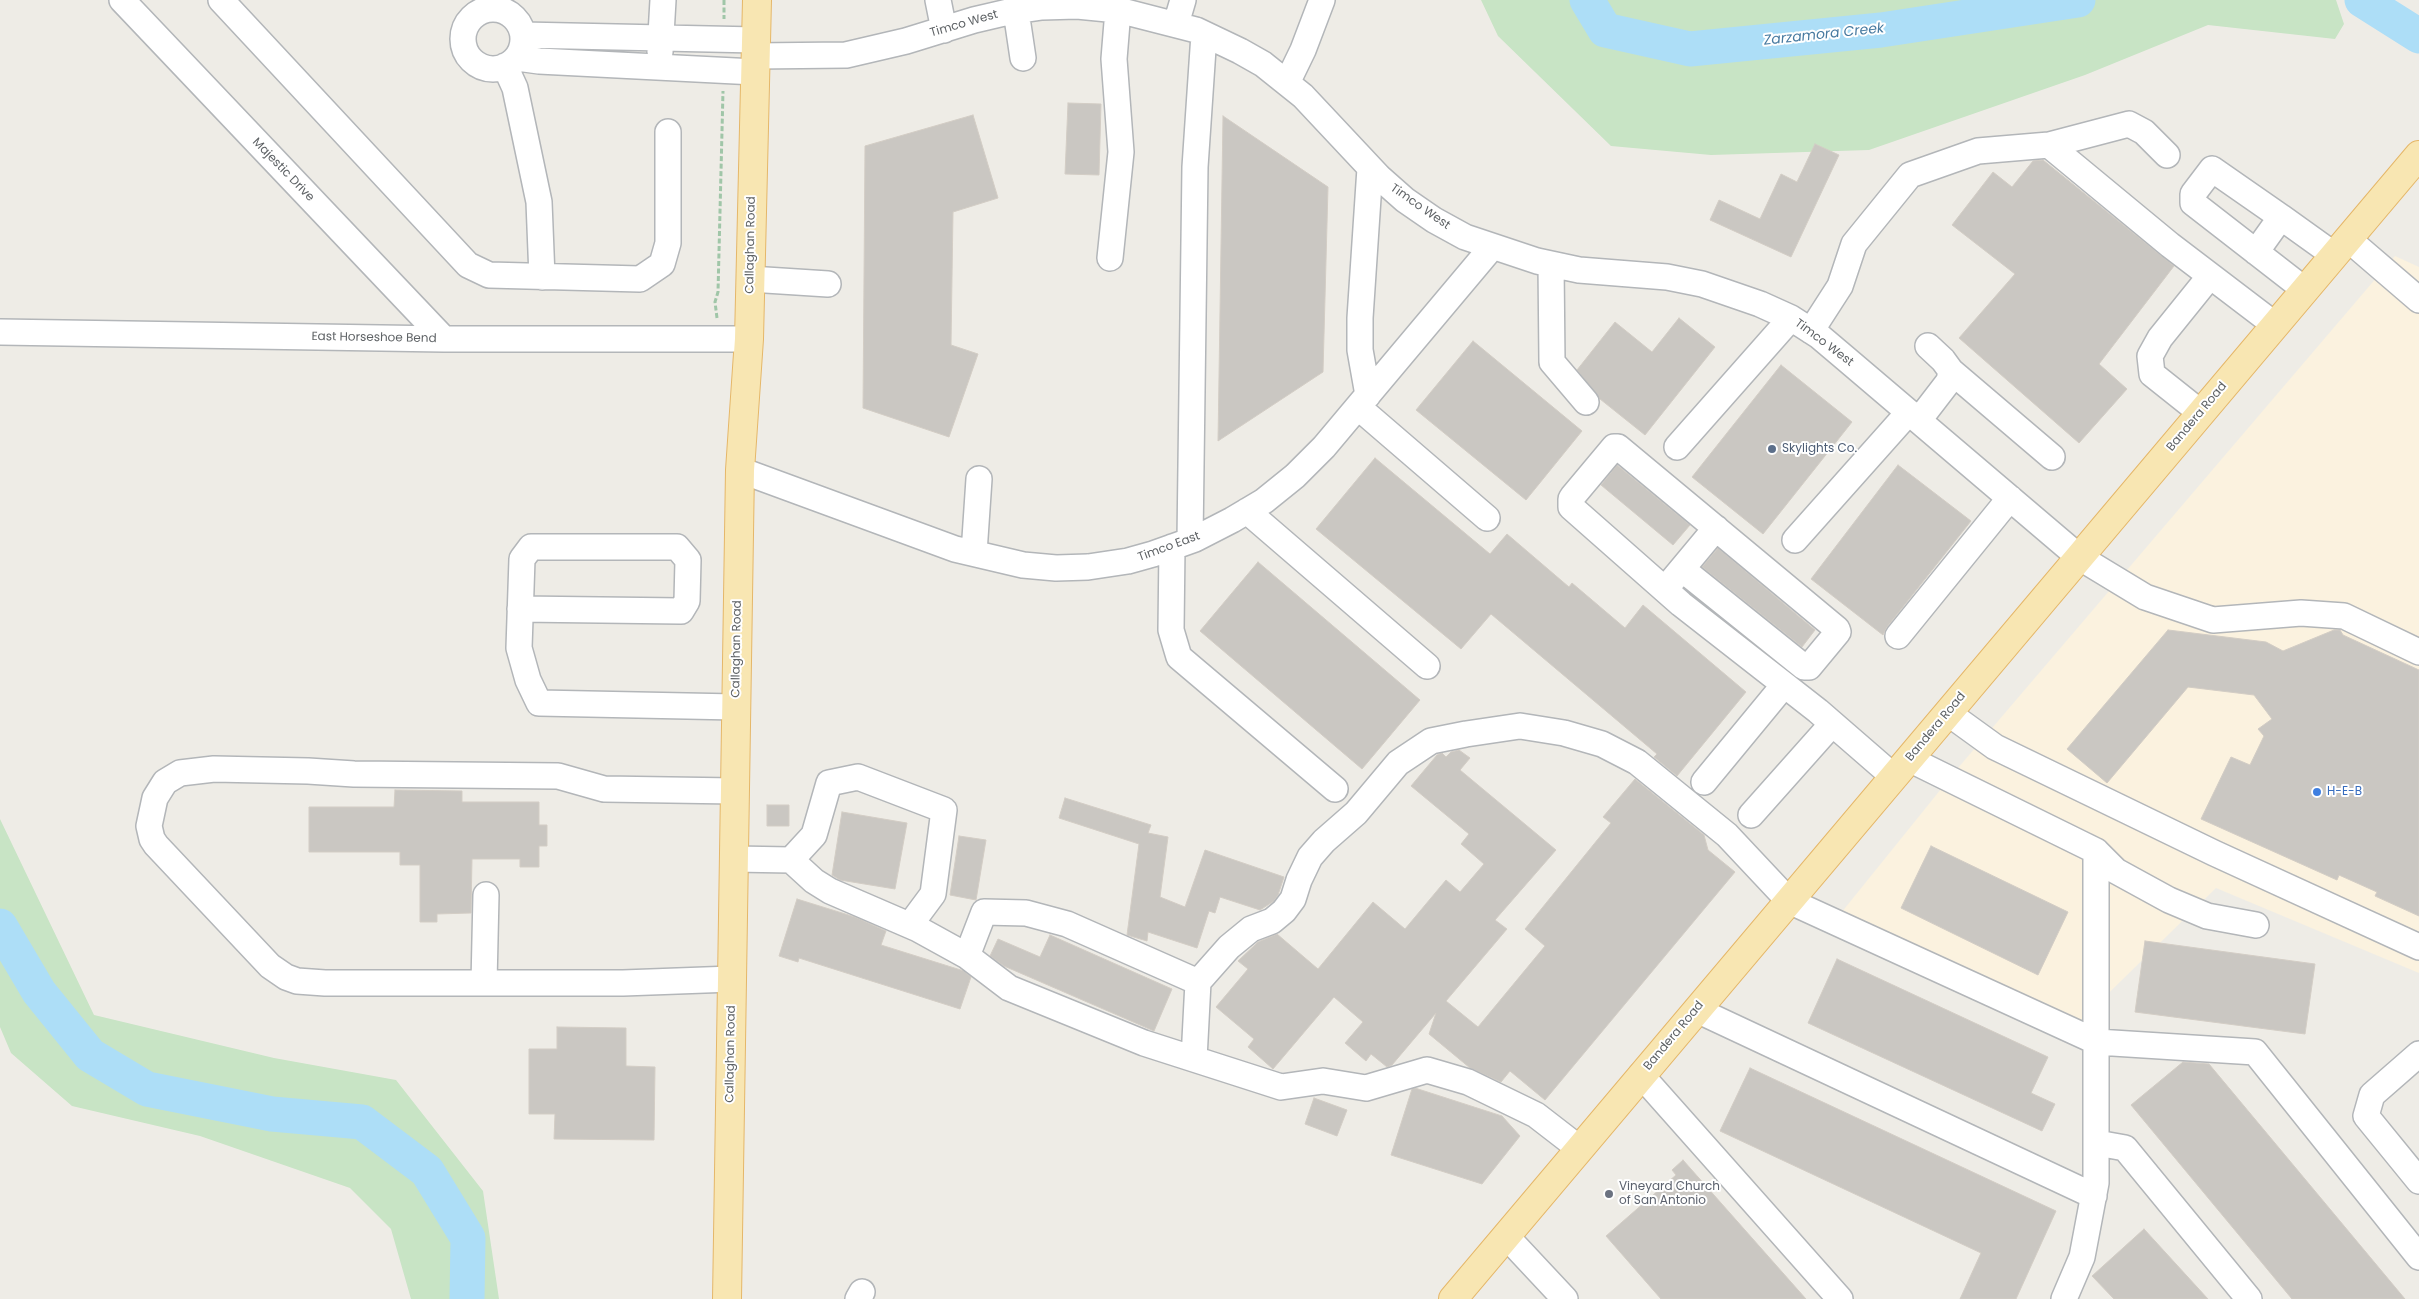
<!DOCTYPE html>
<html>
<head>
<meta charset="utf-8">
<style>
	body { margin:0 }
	canvas { display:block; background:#eeece6 }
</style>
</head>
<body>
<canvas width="2419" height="1299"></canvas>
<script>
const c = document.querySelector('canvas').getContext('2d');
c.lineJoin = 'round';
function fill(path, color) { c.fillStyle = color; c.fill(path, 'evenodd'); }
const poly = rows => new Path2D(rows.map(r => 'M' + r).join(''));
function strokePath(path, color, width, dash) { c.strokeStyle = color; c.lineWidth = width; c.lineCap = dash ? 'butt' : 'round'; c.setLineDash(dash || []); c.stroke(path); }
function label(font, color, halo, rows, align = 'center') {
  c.font = font + ' Poppins,sans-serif'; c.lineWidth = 4; c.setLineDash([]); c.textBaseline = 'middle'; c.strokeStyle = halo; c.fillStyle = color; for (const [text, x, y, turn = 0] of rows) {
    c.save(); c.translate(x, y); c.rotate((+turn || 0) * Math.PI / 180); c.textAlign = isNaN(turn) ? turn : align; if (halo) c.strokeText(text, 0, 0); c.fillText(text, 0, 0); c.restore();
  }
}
const commercial = poly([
	[2395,256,2419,267,2419,973,2216,888,2076,1025,1837,918,1958,768]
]);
const green = poly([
	[1481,0,2336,0,2344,24,2335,39,2208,25,2085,75,1869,150,1711,155,1611,146,1498,36],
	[0,819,94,1015,274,1058,396,1080,483,1191,499,1299,411,1299,391,1229,350,1188,200,1136,72,1106,11,1053,0,1027]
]);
const river = poly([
	[1587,0,1605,30,1690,49,1881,30,2078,0],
	[2362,0,2419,36],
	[0,926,39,992,90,1055,147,1089,272,1114,362,1122,427,1171,468,1238,467,1299]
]);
const building = poly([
	[1068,103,1101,104,1099,175,1065,174,1068,103],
	[973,115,998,198,953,212,951,345,978,354,949,437,863,408,865,146,973,115],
	[1223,116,1328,187,1323,372,1218,441,1223,116],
	[1815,144,1839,155,1791,257,1710,220,1719,200,1760,219,1781,174,1797,182,1815,144],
	[2043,160,2174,266,2099,364,2127,389,2079,443,1959,338,2015,274,1952,225,1993,172,2012,187,2033,161,2043,160],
	[1679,318,1715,347,1645,435,1600,399,1577,370,1615,322,1652,352,1679,318],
	[1473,341,1582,431,1526,500,1416,410,1473,341],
	[1781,365,1852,422,1763,534,1692,477,1781,365],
	[1375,458,1490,554,1507,534,1569,587,1572,583,1625,628,1643,605,1746,692,1677,776,1654,757,1657,754,1491,614,1461,649,1316,529,1375,458],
	[1617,465,1690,525,1673,545,1601,485,1617,465],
	[1898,465,1971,521,1887,627,1883,635,1811,579,1898,465],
	[1718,548,1815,630,1802,647,1702,567,1718,548],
	[1258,562,1420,700,1362,769,1200,631,1258,562],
	[2168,630,2266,642,2283,651,2334,630,2340,630,2343,635,2419,670,2419,916,2375,896,2377,892,2339,875,2337,880,2201,819,2231,757,2250,765,2264,736,2258,729,2272,719,2254,695,2188,687,2107,783,2067,749,2168,630],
	[1459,750,1470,758,1460,770,1556,850,1495,920,1507,929,1446,1001,1478,1027,1545,946,1525,929,1611,823,1603,817,1635,779,1704,835,1708,850,1735,872,1545,1100,1510,1071,1501,1082,1470,1068,1429,1034,1436,1013,1392,1065,1387,1067,1371,1054,1366,1061,1345,1043,1363,1022,1334,997,1273,1069,1248,1047,1254,1039,1216,1007,1248,969,1238,961,1258,942,1277,934,1318,969,1373,902,1405,929,1446,880,1460,892,1484,864,1461,844,1469,834,1411,786,1437,755,1442,753,1446,757,1451,752,1459,750],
	[395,790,462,791,462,802,539,802,539,825,547,825,547,846,539,846,539,867,520,867,520,859,472,859,471,913,437,914,437,922,420,922,420,865,400,865,400,852,309,852,309,807,394,807,395,790],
	[1065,798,1151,825,1148,833,1168,837,1160,897,1185,907,1205,850,1284,877,1278,895,1274,901,1260,910,1220,897,1215,913,1209,911,1197,948,1148,932,1147,941,1127,935,1139,844,1059,818,1065,798],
	[767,805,789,805,789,826,767,826,767,805],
	[842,812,907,823,895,889,840,880,832,875,842,812],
	[959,836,986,840,976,900,950,895,959,836],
	[1931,846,2068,912,2038,975,1901,908,1931,846],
	[797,899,855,917,886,931,881,945,964,971,971,977,960,1009,799,958,798,962,779,956,797,899],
	[1050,935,1172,989,1154,1031,1004,966,990,956,998,939,1040,957,1050,935],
	[2145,941,2315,964,2305,1034,2135,1012,2145,941],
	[1837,959,2048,1057,2031,1093,2055,1104,2042,1131,1808,1023,1837,959],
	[557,1027,626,1028,626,1066,655,1067,654,1140,554,1139,555,1114,529,1114,529,1049,557,1049,557,1027],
	[2183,1062,2209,1064,2405,1299,2292,1299,2131,1105,2183,1062],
	[1750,1068,2056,1211,2016,1299,1960,1299,1981,1253,1720,1131,1750,1068],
	[1415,1088,1502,1116,1520,1136,1482,1184,1391,1155,1412,1089,1415,1088],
	[1314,1098,1347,1110,1337,1136,1305,1124,1314,1098],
	[1683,1160,1806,1299,1661,1299,1606,1236,1676,1175,1672,1170,1683,1160],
	[2144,1229,2208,1299,2114,1299,2092,1276,2144,1229]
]);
const path = poly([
	[724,0,724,19],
	[717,318,715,302,718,292,723,91]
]);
const minor = poly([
	[122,0,444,339],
	[221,0,468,265,489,275,640,279,662,264,668,243,668,132],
	[938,0,944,30],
	'463 39a30 30 0 1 1 60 0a30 30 0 1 1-60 0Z',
	[1016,11,1023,58],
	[1176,24,1183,0],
	[523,35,756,40],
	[660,52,663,0],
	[755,56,846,55,906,41,974,20,1008,12,1042,7,1077,6,1118,10,1196,30,1240,51,1263,64,1303,96,1379,177,1405,200,1434,220,1465,237,1537,261,1579,270,1667,277,1702,284,1760,304,1791,318,1819,336,1845,358,2079,557,2145,597,2213,620,2301,613,2344,616,2419,652],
	[517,58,539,61,755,72],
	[505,66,515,88,539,202,542,277],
	[1287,83,1303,50,1322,0],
	[2049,145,2129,124,2144,132,2167,155],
	[2281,217,2212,169,2193,194,2193,203,2305,290],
	[2348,239,2419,300],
	[2256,252,2281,217,2334,255],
	[1110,258,1121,152,1114,59,1118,10],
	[1551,264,1552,362,1586,402],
	[750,279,828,284],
	[1811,331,1840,286,1854,244,1910,175,1978,151,2049,145,2170,245,2275,325],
	[0,332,444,339,749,339],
	[1951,371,2052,457],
	[1368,395,1360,350,1360,318,1370,168],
	[1358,407,1487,518],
	[2201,413,2152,374,2150,356,2160,338,2210,276],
	[1919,420,1949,381,1951,371,1943,360,1928,346],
	[1677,447,1791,318],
	[740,470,955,549,1023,565,1056,568,1088,567,1128,561,1153,554,1195,539,1232,520,1264,501,1295,476,1324,447,1492,247],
	[1247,511,1427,666],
	[1190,540,1195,167,1204,34],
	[1795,540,1909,412],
	[1172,547,1171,630,1179,657,1335,789],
	[974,553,979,479],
	[1682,569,1804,667,1809,667,1838,632,1837,629,1618,447,1614,447,1573,496,1571,499,1571,507,1681,604,1818,711,1894,777],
	[1671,582,1716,528],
	[520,609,681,611,687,601,688,560,677,547,531,547,522,559,519,648,528,680,539,703,736,707],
	[1898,636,2010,498],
	[1948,713,1995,747,2214,853,2419,947],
	[1909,759,2096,851,2096,1183,2082,1257,2064,1299],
	[1704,782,1784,685],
	[1751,815,1832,724],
	[2096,851,2116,871,2169,900,2207,916,2256,925],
	[734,859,791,860,814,881,830,891,918,929,967,956,1009,988,1144,1043,1281,1087,1323,1081,1366,1088,1427,1070,1468,1082,1536,1115,1580,1149],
	[791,860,814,835,829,783,858,777,944,810,933,894,910,925],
	[967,956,984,912,1026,913,1067,924,1198,982,1194,1059],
	[732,979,623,983,325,983,297,981,286,977,270,966,156,845,152,839,149,826,155,798,165,782,180,773,214,769,308,771,354,774,558,776,604,789,735,791],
	[1198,982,1229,947,1251,929,1272,921,1284,911,1293,899,1299,880,1310,857,1324,841,1356,813,1398,763,1431,741,1466,734,1520,726,1564,733,1602,744,1637,762,1727,835,1789,901,2097,1042,2255,1052,2419,1257],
	[484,983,486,895],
	[1697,1010,2094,1196],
	[2419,1054,2372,1095,2366,1116,2419,1181],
	[1641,1075,1840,1299],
	[2097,1143,2125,1148,2249,1299],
	[1506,1236,1565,1299],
	[858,1299,862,1292]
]);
const major = poly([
	[727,1299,740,470,749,339,757,0],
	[1453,1299,2419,155]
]);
const markers = [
	[1772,449,5,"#5c6f8a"],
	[2317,792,5,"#3f7fe0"],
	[1609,1194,5,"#6b7280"]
];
const streetNames = [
	["Timco West",964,24,-16],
	["Majestic Drive",283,170,46],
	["Timco West",1420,207,35],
	["Callaghan Road",751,245,-89],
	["East Horseshoe Bend",374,338,1],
	["Timco West",1824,343,37],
	["Bandera Road",2197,417,-50],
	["Timco East",1169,547,-20],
	["Callaghan Road",737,649,-89],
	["Bandera Road",1936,727,-50],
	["Bandera Road",1674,1036,-50],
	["Callaghan Road",731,1054,-89]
];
const serviceNames = [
	["Skylights Co.",1782,449]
];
const shopNames = [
	["H-E-B",2327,792]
];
const worshipNames = [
	["Vineyard Church",1619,1187],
	["of San Antonio",1619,1201]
];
const waterNames = [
	["Zarzamora Creek",1824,35,-6]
];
fill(commercial, '#fbf2df');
fill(green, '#c8e4c5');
strokePath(river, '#addef7', 35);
fill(building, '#cac7c2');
strokePath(building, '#d3cdc5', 1);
strokePath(minor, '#b3b6b9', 28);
strokePath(major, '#e5b769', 30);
strokePath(path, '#a0c6a8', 3, [5, 2.5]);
strokePath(minor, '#fff', 25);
strokePath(major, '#f8e6b2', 28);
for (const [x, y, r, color] of markers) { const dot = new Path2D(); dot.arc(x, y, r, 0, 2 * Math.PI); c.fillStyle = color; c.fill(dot); strokePath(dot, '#fff', 2); }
label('12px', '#5e6265', '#fff', streetNames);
label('12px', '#4e5e75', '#fff', serviceNames, 'left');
label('12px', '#366cbe', '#fff', shopNames, 'left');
label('12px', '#5b616d', '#fff', worshipNames, 'left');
label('italic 14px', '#477aa0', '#fff', waterNames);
</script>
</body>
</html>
